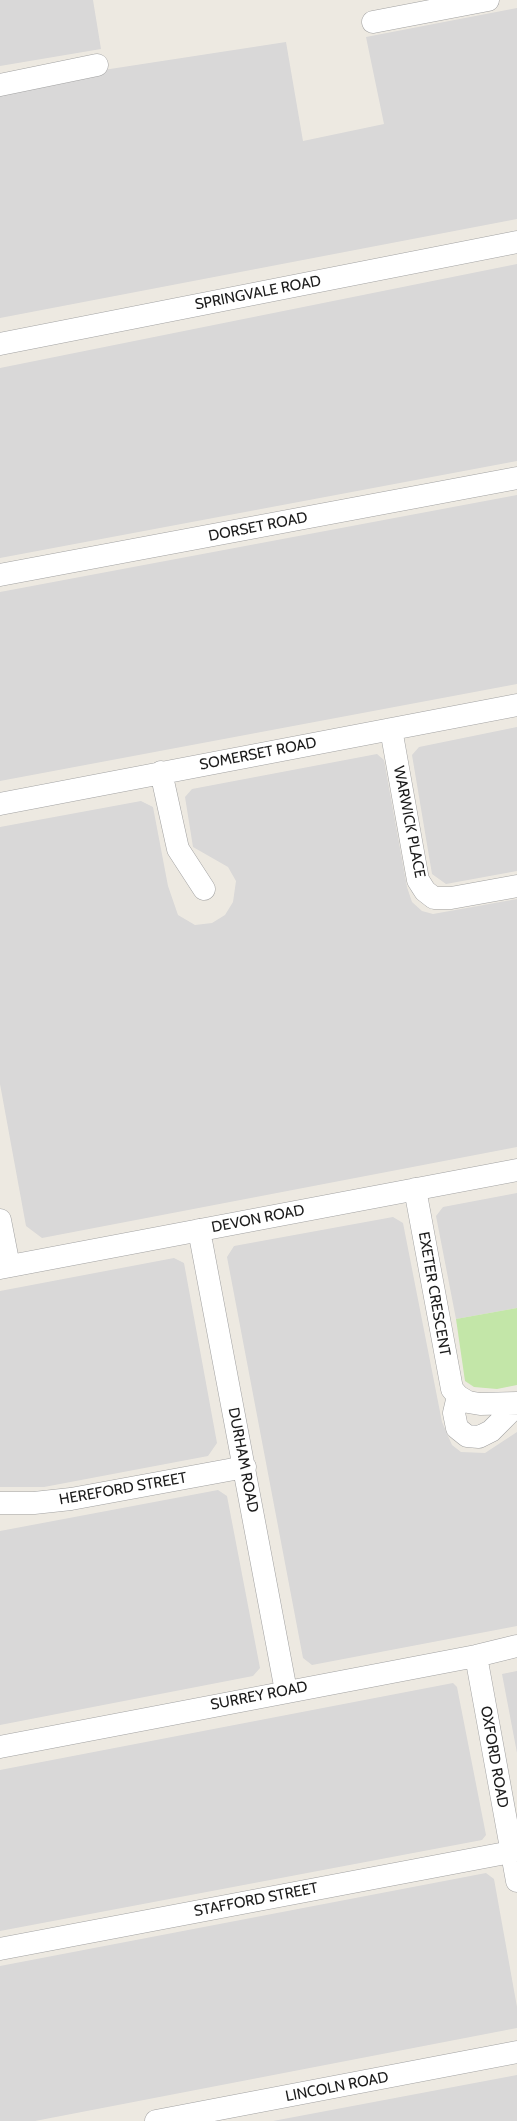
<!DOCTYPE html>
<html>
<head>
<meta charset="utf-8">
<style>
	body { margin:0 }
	canvas { display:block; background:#ede9e1 }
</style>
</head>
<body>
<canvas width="517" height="2121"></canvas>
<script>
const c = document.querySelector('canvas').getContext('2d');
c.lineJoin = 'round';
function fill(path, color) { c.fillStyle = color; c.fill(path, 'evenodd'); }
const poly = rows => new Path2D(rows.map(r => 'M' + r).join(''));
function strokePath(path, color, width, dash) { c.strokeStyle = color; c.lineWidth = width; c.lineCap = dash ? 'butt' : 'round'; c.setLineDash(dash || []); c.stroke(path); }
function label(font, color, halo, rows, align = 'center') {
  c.font = font + ' Cabin,sans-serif'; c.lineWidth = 3.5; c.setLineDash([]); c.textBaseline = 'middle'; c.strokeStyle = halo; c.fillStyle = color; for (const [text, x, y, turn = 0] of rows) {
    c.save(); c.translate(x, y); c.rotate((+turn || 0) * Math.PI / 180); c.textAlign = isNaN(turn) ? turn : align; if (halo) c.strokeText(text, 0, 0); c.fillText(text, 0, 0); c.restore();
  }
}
const residential = poly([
	[0,0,93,0,101,49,0,66],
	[517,8,517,219,0,318,0,89,110,69,286,42,303,141,384,124,366,37],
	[517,264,517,461,0,558,0,368],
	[517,495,517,684,0,781,0,592],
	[517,727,517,871,446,884,432,874,412,755,419,747],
	[377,754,384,760,407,887,412,902,422,911,433,914,517,899,517,1147,42,1238,26,1226,0,1084,0,827,141,801,153,807,168,886,178,915,195,925,212,923,225,915,233,902,236,881,228,867,193,847,185,797,192,789],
	[517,1193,517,1308,456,1319,436,1216,443,1207],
	[393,1217,403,1223,442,1422,452,1445,461,1452,485,1453,517,1432,517,1626,312,1665,303,1658,227,1257,234,1246],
	[174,1258,184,1263,217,1443,208,1456,44,1487,0,1487,0,1291],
	[218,1490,227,1496,260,1668,253,1676,0,1725,0,1531],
	[517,1671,517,1753,502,1674],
	[453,1683,457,1687,486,1835,482,1840,0,1931,0,1770],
	[486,1873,494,1879,517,2007,517,2028,35,2121,0,2121,0,1966],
	[517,2075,517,2121,273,2121]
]);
const grass = poly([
	[517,1308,517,1385,497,1389,474,1387,465,1381,456,1319]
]);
const minor = poly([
	[373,22,488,0],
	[0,85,97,65],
	[0,344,517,242],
	[0,575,517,478],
	[391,729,418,880,425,891,434,898,451,898,517,886],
	[161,772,178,849,204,889],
	[0,804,517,705],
	[415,1189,452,1389,458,1396,468,1402,480,1404,517,1403],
	[0,1220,9,1266],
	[199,1230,286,1691],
	[0,1268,517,1170],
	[458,1396,454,1413,457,1428,467,1436,479,1437,491,1431,517,1405],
	[0,1503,34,1503,71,1499,245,1467],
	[476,1656,517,1881],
	[0,1747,476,1656,517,1646],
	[0,1949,511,1852],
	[156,2121,517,2052]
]);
const streetNames = [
	["SPRINGVALE ROAD",258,293,-11],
	["DORSET ROAD",258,527,-11],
	["SOMERSET ROAD",258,754,-11],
	["WARWICK PLACE",409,822,79],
	["DEVON ROAD",258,1219,-11],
	["EXETER CRESCENT",434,1294,80],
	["DURHAM ROAD",243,1460,79],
	["HEREFORD STREET",123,1489,-10],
	["SURREY ROAD",259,1696,-11],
	["OXFORD ROAD",494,1757,80],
	["STAFFORD STREET",256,1900,-11],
	["LINCOLN ROAD",337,2087,-11]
];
fill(residential, '#d9d8d8');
fill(grass, '#c3e6a8');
strokePath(minor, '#a2a2a2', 23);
strokePath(minor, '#fff', 22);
label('15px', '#1b1b1b', '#fff', streetNames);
</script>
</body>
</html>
